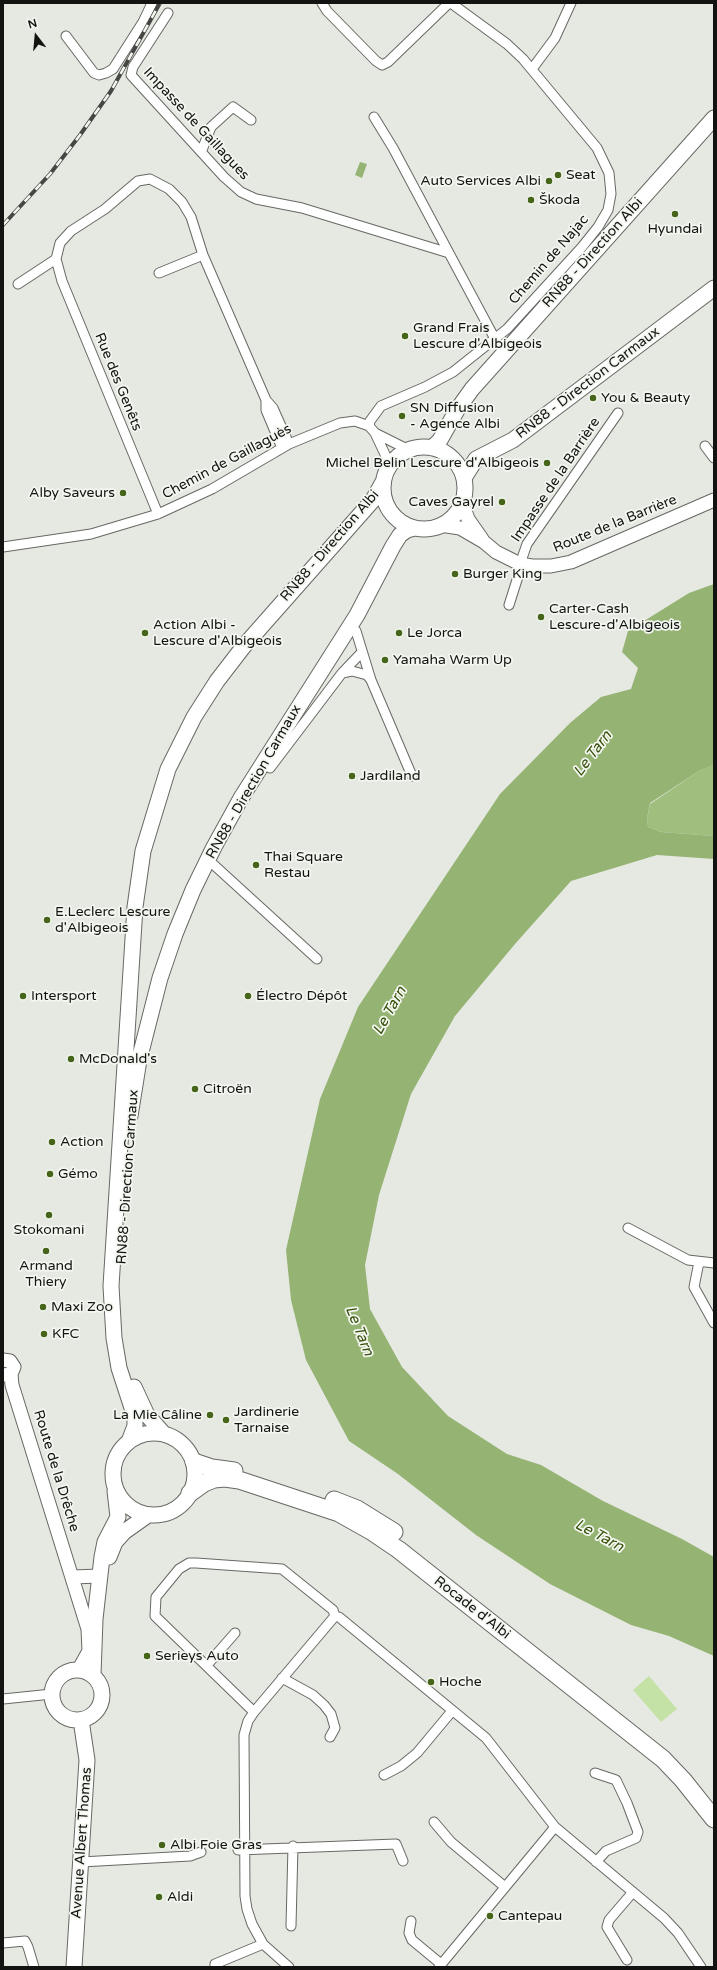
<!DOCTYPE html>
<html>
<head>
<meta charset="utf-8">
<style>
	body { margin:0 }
	#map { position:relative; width:717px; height:1970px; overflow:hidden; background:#e6e9e2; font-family:"Varela Round",sans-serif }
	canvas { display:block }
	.frame { position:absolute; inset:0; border:4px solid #131412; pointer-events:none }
	.north { position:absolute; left:16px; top:16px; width:40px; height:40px; -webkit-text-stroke:3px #f3f7f0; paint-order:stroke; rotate:344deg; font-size:11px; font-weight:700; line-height:16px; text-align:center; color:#131412 }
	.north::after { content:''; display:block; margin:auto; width:14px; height:18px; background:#131412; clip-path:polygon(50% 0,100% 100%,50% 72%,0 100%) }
</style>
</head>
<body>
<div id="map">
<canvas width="717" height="1970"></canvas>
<div class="frame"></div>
<div class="north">N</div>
</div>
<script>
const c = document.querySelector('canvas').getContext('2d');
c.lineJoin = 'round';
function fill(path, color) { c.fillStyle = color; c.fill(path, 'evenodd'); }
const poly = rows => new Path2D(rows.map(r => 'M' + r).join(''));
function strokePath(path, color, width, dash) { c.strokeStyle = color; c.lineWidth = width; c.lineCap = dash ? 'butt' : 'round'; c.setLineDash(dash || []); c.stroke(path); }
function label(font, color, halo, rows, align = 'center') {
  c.font = font + ' "Varela Round",sans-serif'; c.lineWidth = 3.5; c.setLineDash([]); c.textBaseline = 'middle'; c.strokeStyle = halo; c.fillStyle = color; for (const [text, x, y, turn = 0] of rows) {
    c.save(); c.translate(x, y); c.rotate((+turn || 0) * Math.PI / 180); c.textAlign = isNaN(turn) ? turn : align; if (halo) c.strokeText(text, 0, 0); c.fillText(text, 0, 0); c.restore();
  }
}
const green = poly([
	[649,1676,677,1709,661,1722,633,1690]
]);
const forest = poly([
	[714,765,714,836,661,832,648,827,647,818,650,804,699,771]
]);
const water = poly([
	[360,162,367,164,362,178,355,175],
	[714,584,714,765,699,771,650,803,647,818,648,827,661,832,714,836,714,859,657,855,571,881,515,944,455,1016,411,1094,379,1195,365,1265,370,1309,402,1367,448,1416,507,1454,541,1465,603,1501,682,1539,714,1557,714,1656,669,1636,631,1625,550,1584,476,1535,398,1474,349,1441,306,1360,291,1300,286,1250,320,1099,358,1007,500,794,570,723,601,697,631,689,638,668,622,652,628,631,689,593]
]);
const street = poly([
	[322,3,327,11,376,61,382,65,388,62,449,3],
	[168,13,133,67,131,75,224,177,241,192,256,199,302,208,449,253,495,339],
	[66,36,94,73,99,75,106,73,113,69,143,22,152,3],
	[532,69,555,38,571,3],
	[374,117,393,148,449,253],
	[202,150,211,127,233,107,251,120],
	[159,273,203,255],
	[18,284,56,259],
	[369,426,370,421,381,406,425,387,453,372,507,329,582,247,598,227,608,210,611,194,609,173,597,148,523,59,507,44,451,3],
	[375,433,409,450],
	[705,446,714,458],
	[282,448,266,410,266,400,273,408,289,444],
	[158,514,62,281,56,259,60,243,71,231,105,209,138,181,150,179,169,189,182,202,191,217,203,255,266,400],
	[3,547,91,534,158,514,212,489,289,444,340,423,355,421,369,426,375,433,390,465],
	[520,564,527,544,618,413],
	[509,605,522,564],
	[356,631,371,680,412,776],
	[342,673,362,652],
	[270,768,342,673,352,671,367,675,371,680],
	[214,865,317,959],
	[628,1228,688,1260,714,1263],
	[699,1262,694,1287,714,1323],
	[335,1616,339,1617,486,1738,555,1827,664,1918,678,1933,701,1967],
	[207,1665,235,1633],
	[282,1678,313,1695,324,1705,331,1714,335,1728,330,1737],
	[3,1699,52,1694],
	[254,1712,155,1616,156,1597,179,1569,189,1563,196,1563,282,1569,333,1610,335,1616],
	[595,1773,616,1780,627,1803,638,1832,636,1838,606,1851,596,1862],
	[384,1775,401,1766,417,1753,452,1711],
	[434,1822,451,1842,505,1887],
	[238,1850,396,1844,403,1861],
	[81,1862,190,1856,201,1852],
	[411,1921,409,1933,412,1940,441,1964],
	[291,1926,293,1846],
	[3,1943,25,1941,28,1947,34,1967],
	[627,1960,607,1927,609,1920,633,1892],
	[215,1967,215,1964,263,1944],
	[289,1967,263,1944,252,1924,247,1909,245,1896,244,1735,248,1721,254,1712,335,1616],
	[439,1967,555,1827]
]);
const secondary = poly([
	[462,502,468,519,482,539],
	[440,525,460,528,484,542,496,552,520,564,532,566,551,566,571,562,714,500],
	[3,1360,10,1361,14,1367,11,1374,3,1375],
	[11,1374,12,1385,88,1629,89,1651,79,1669],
	[72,1577,100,1576]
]);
const primary = poly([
	'383 488a41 41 0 1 1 82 0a41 41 0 1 1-82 0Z',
	[432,448,440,440,457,410,472,389,714,118],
	[464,478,476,459,513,440,714,288],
	[130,1116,139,1060,160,978,175,934,193,890,214,847,241,798,357,615,393,546,400,535,407,530,415,528],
	[134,1387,147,1415,163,1433],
	'113 1474a41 41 0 1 1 82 0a41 41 0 1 1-82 0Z',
	[130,1439,135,1426,135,1417,119,1368,114,1338,111,1286,135,907,143,851,168,769,194,717,217,681,244,646,373,500,383,482],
	[109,1557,115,1542,124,1532,148,1515],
	'52 1695a25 25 0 1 1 50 0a25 25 0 1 1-50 0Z',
	[93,1675,95,1619,102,1557,105,1542,118,1517,115,1491],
	[74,1967,87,1760,81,1720]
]);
const highway = poly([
	[194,1462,212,1468,234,1471],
	[190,1493,204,1483,214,1479,225,1478,239,1480,339,1513,371,1531,399,1550,663,1759,683,1780,714,1819],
	[334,1500,357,1509,394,1532]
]);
const rail = poly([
	[3,225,50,174,80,135,111,91,160,3]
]);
const markers = [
	[558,175,4,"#47651a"],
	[549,181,4,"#47651a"],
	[531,200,4,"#47651a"],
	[675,214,4,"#47651a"],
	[405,336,4,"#47651a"],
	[593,398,4,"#47651a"],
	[402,416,4,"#47651a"],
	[547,463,4,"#47651a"],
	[123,493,4,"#47651a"],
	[502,502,4,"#47651a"],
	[455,574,4,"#47651a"],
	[541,617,4,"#47651a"],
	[145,633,4,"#47651a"],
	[399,633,4,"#47651a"],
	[385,660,4,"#47651a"],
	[352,776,4,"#47651a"],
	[256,865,4,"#47651a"],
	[47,920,4,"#47651a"],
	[23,996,4,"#47651a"],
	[248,996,4,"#47651a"],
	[71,1059,4,"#47651a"],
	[195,1089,4,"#47651a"],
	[52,1142,4,"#47651a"],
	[50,1174,4,"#47651a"],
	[49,1215,4,"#47651a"],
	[46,1251,4,"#47651a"],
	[43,1307,4,"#47651a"],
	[44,1334,4,"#47651a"],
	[210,1415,4,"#47651a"],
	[226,1420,4,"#47651a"],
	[147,1656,4,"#47651a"],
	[431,1682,4,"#47651a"],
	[162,1845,4,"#47651a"],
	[159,1897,4,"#47651a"],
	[490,1916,4,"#47651a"]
];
const streetNames = [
	["Impasse de Gaillagues",196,124,47],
	["RN88 - Direction Albi",593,253,-48],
	["Chemin de Najac",549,260,-49],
	["Rue des Genêts",118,382,68],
	["RN88 - Direction Carmaux",588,383,-37],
	["Chemin de Gaillaguès",227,462,-28],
	["Impasse de la Barrière",556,480,-56],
	["Route de la Barrière",615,524,-22],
	["RN88 - Direction Albi",330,546,-49],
	["RN88 - Direction Carmaux",254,782,-60],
	["RN88 - Direction Carmaux",128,1177,-86],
	["Route de la Drêche",56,1471,73],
	["Rocade d'Albi",472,1608,38],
	["Avenue Albert Thomas",82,1843,-86]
];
const poiNames = [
	["Seat",566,175],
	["Auto Services Albi",541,181,"right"],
	["Škoda",539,200],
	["Hyundai",675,229,"center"],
	["Grand Frais",413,328],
	["Lescure d'Albigeois",413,344],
	["You & Beauty",601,398],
	["SN Diffusion",410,408],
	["- Agence Albi",410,424],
	["Michel Belin Lescure d'Albigeois",539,463,"right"],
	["Alby Saveurs",115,493,"right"],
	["Caves Gayrel",494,502,"right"],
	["Burger King",463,574],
	["Carter-Cash",549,609],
	["Lescure-d'Albigeois",549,625],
	["Action Albi -",153,625],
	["Lescure d'Albigeois",153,641],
	["Le Jorca",407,633],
	["Yamaha Warm Up",393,660],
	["Jardiland",360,776],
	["Thai Square",264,857],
	["Restau",264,873],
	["E.Leclerc Lescure",55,912],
	["d'Albigeois",55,928],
	["Intersport",31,996],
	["Électro Dépôt",256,996],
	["McDonald's",79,1059],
	["Citroën",203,1089],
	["Action",60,1142],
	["Gémo",58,1174],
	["Stokomani",49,1230,"center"],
	["Armand",46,1266,"center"],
	["Thiery",46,1282,"center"],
	["Maxi Zoo",51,1307],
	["KFC",52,1334],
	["Jardinerie",234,1412],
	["Tarnaise",234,1428],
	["La Mie Câline",202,1415,"right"],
	["Serieys Auto",155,1656],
	["Hoche",439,1682],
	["Albi Foie Gras",170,1845],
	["Aldi",167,1897],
	["Cantepau",498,1916]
];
const waterNames = [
	["Le Tarn",593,754,-53],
	["Le Tarn",390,1011,-61],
	["Le Tarn",359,1331,68],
	["Le Tarn",599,1536,28]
];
fill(green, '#c5e2a6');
fill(forest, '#a0be7e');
fill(water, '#95b373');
strokePath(street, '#666963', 11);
strokePath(secondary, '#666963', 15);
strokePath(primary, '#666963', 17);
strokePath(highway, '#666963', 19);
strokePath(street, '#fff', 9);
strokePath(secondary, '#fff', 13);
strokePath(primary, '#fff', 15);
strokePath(highway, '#fff', 17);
strokePath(rail, '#464744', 4);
strokePath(rail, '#f3f7f0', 2.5, [8]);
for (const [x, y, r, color] of markers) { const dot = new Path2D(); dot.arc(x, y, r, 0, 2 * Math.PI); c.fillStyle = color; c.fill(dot); strokePath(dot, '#f3f7f0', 1.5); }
label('14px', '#131412', '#f3f7f0', streetNames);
label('14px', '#131412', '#f3f7f0', poiNames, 'left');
label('italic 15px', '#38520c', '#f3f7f0', waterNames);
</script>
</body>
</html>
